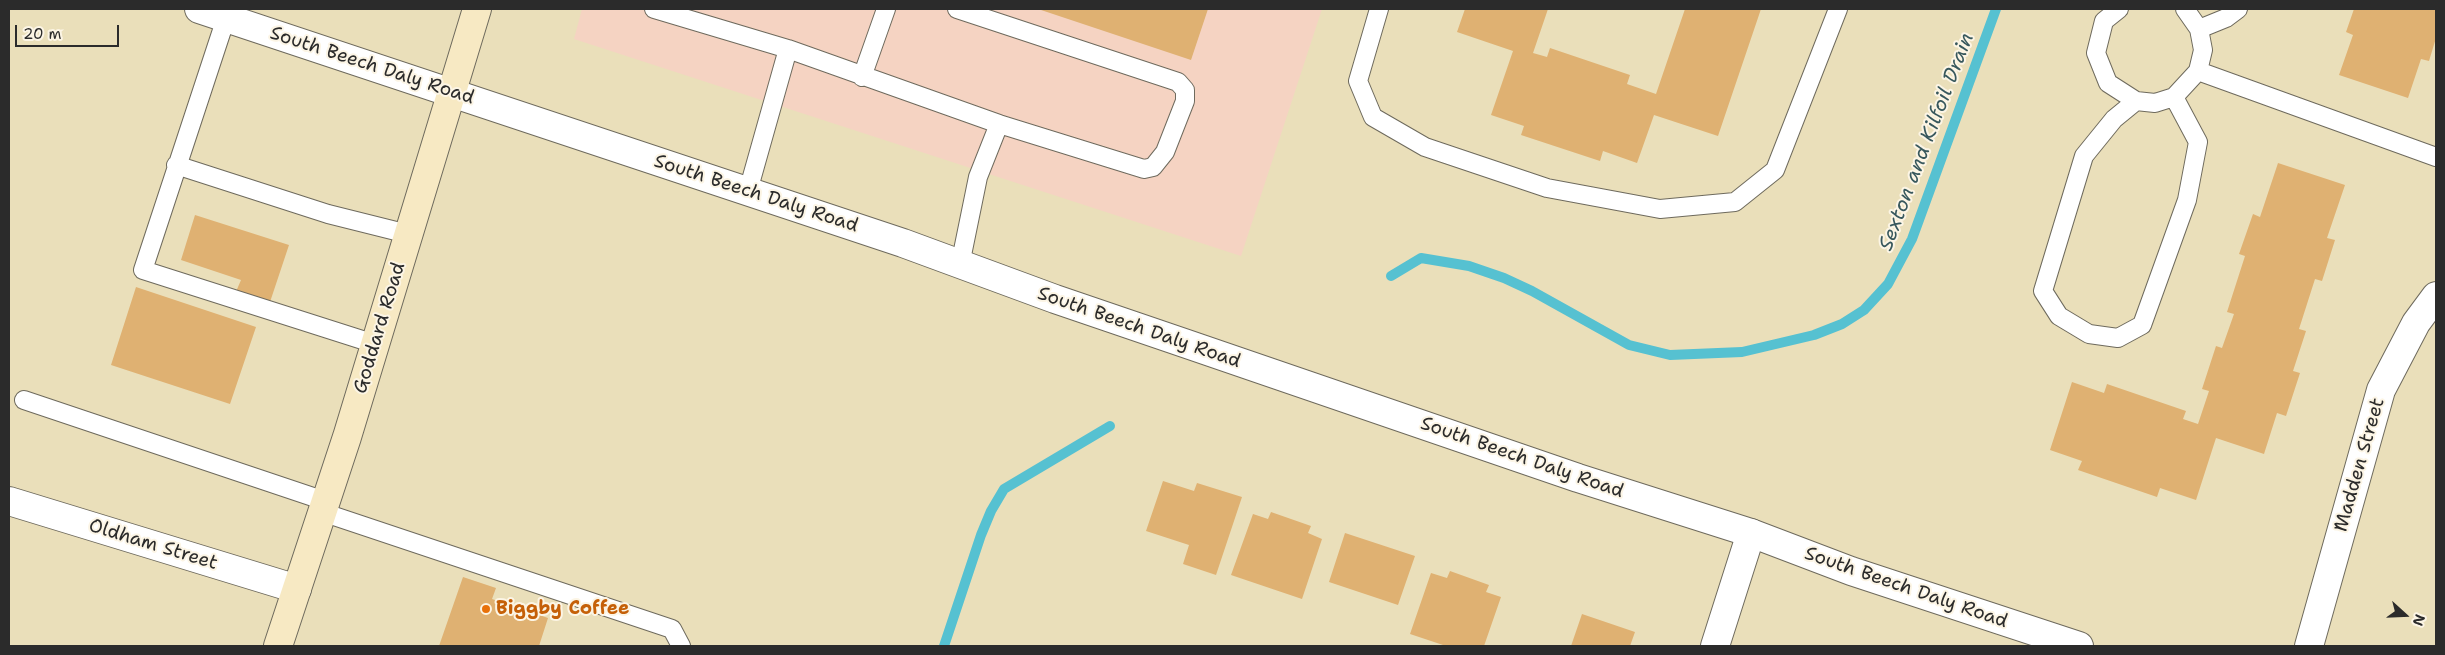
<!DOCTYPE html>
<html>
<head>
<meta charset="utf-8">
<style>
	body { margin:0 }
	#map { position:relative; width:2445px; height:655px; overflow:hidden; background:#eadfba; font-family:"Shantell Sans",sans-serif }
	canvas { display:block }
	.frame { position:absolute; inset:0; border:10px solid #2b2b2b; pointer-events:none }
	.north { position:absolute; left:2380px; top:590px; width:50px; height:50px; -webkit-text-stroke:4px #fcf5e5; paint-order:stroke; rotate:110deg; font-size:14px; font-weight:700; line-height:20px; text-align:center; color:#2b2b2b }
	.north::after { content:''; display:block; margin:auto; width:18px; height:22px; background:#2b2b2b; clip-path:polygon(50% 0,100% 100%,50% 72%,0 100%) }
	.scale { position:absolute; left:15px; top:25px; width:104px; height:22px; box-sizing:border-box; border:2px solid #2b2b2b; border-top:0; padding-left:6px; font-size:15px; line-height:18px; white-space:nowrap; color:#2b2b2b; -webkit-text-stroke:4px #fcf5e5; paint-order:stroke }
</style>
</head>
<body>
<div id="map">
<canvas width="2445" height="655"></canvas>
<div class="frame"></div>
<div class="north">N</div>
<div class="scale">20 m</div>
</div>
<script>
const c = document.querySelector('canvas').getContext('2d');
c.lineJoin = 'round';
function fill(path, color) { c.fillStyle = color; c.fill(path, 'evenodd'); }
const poly = rows => new Path2D(rows.map(r => 'M' + r).join(''));
function strokePath(path, color, width, dash) { c.strokeStyle = color; c.lineWidth = width; c.lineCap = dash ? 'butt' : 'round'; c.setLineDash(dash || []); c.stroke(path); }
function label(font, color, halo, rows, align = 'center') {
  c.font = font + ' "Shantell Sans",sans-serif'; c.lineWidth = 4; c.setLineDash([]); c.textBaseline = 'middle'; c.strokeStyle = halo; c.fillStyle = color; for (const [text, x, y, turn = 0] of rows) {
    c.save(); c.translate(x, y); c.rotate((+turn || 0) * Math.PI / 180); c.textAlign = isNaN(turn) ? turn : align; if (halo) c.strokeText(text, 0, 0); c.fillText(text, 0, 0); c.restore();
  }
}
const built = poly([
	[582,9,1322,9,1241,256,574,39]
]);
const stream = poly([
	[1391,276,1421,258,1469,266,1504,278,1532,291,1629,345,1670,355,1742,352,1814,335,1842,324,1864,310,1888,284,1912,239,1996,9],
	[944,646,981,535,991,511,1004,489,1110,426]
]);
const building = poly([
	[1038,9,1208,9,1191,60],
	[1465,9,1548,9,1533,53,1547,57,1550,48,1630,75,1627,84,1656,94,1685,9,1761,9,1718,136,1654,115,1637,163,1603,151,1600,161,1521,135,1524,126,1491,115,1513,51,1457,32],
	[2354,9,2436,9,2436,38,2429,61,2421,59,2408,98,2339,75,2353,35,2346,32],
	[2278,163,2345,185,2327,238,2335,240,2322,281,2315,279,2299,329,2306,331,2293,371,2300,373,2286,416,2277,413,2264,454,2216,438,2196,500,2160,488,2157,497,2078,470,2082,461,2050,450,2072,382,2104,393,2107,384,2186,411,2183,419,2198,424,2209,391,2202,389,2216,346,2222,348,2234,314,2227,312,2245,256,2239,254,2253,214,2260,217],
	[195,215,289,245,269,305,235,294,241,280,181,260],
	[136,287,256,327,230,404,111,365],
	[1163,481,1194,491,1197,483,1242,497,1216,575,1183,564,1189,545,1146,531],
	[1271,512,1311,526,1308,533,1322,539,1302,599,1231,575,1253,514,1268,519],
	[1345,533,1415,556,1398,605,1329,582],
	[1450,571,1489,585,1486,592,1501,597,1484,646,1446,646,1410,634,1431,573,1447,578],
	[463,577,496,588,492,599,548,618,539,646,439,646],
	[1582,614,1635,632,1630,646,1571,646]
]);
const service = poly([
	[654,9,788,49,748,191],
	[957,9,1178,82,1185,90,1185,101,1165,152,1153,167,1144,169,999,124],
	[1379,9,1358,81,1373,117,1425,147,1547,188,1660,209,1735,202,1775,170,1838,9],
	[2119,9,2104,21,2096,53,2108,83,2136,101,2155,103,2174,97,2198,71,2203,50,2199,29,2185,9],
	[226,18,143,270,375,344],
	[2199,29,2226,18,2238,9],
	[788,49,999,124,978,177,960,265],
	[2198,71,2436,157],
	[862,77,886,9],
	[2136,101,2114,119,2084,156,2043,291,2059,316,2089,334,2118,338,2142,325,2187,200,2198,142,2174,97],
	[176,165,328,214,408,234],
	[24,400,325,501],
	[322,512,672,629,681,646]
]);
const minor = poly([
	[9,501,297,589],
	[1715,646,1751,533],
	[2309,646,2381,390,2416,323,2436,296]
]);
const tertiary = poly([
	[199,9,903,243,1055,299,1187,344,1578,478,1751,533,1851,571,2079,646]
]);
const secondary = poly([
	[278,646,347,437,477,9]
]);
const markers = [
	[486,609,5,"#e8710a"]
];
const streetNames = [
	["South Beech Daly Road",372,66,18],
	["South Beech Daly Road",756,194,18],
	["Goddard Road",380,328,-73],
	["South Beech Daly Road",1139,328,19],
	["South Beech Daly Road",1522,458,19],
	["Madden Street",2360,465,-74],
	["Oldham Street",153,545,17],
	["South Beech Daly Road",1906,588,19]
];
const foodNames = [
	["Biggby Coffee",496,609]
];
const waterNames = [
	["Sexton and Kilfoil Drain",1927,142,-69]
];
fill(built, '#f5d3c2');
strokePath(stream, '#56c1d1', 10);
fill(building, '#dfb172');
strokePath(service, '#6e6a5d', 20);
strokePath(minor, '#6e6a5d', 30);
strokePath(tertiary, '#6e6a5d', 30);
strokePath(secondary, '#6e6a5d', 30);
strokePath(service, '#fff', 18);
strokePath(minor, '#fff', 28);
strokePath(tertiary, '#fff', 28);
strokePath(secondary, '#f7e9c3', 28);
for (const [x, y, r, color] of markers) { const dot = new Path2D(); dot.arc(x, y, r, 0, 2 * Math.PI); c.fillStyle = color; c.fill(dot); strokePath(dot, '#fcf5e5', 2); }
label('19px', '#2b2b2b', '#fcf5e5', streetNames);
label('bold 19px', '#c56008', '#fcf5e5', foodNames, 'left');
label('italic 20px', '#38585d', '#fcf5e5', waterNames);
</script>
</body>
</html>
